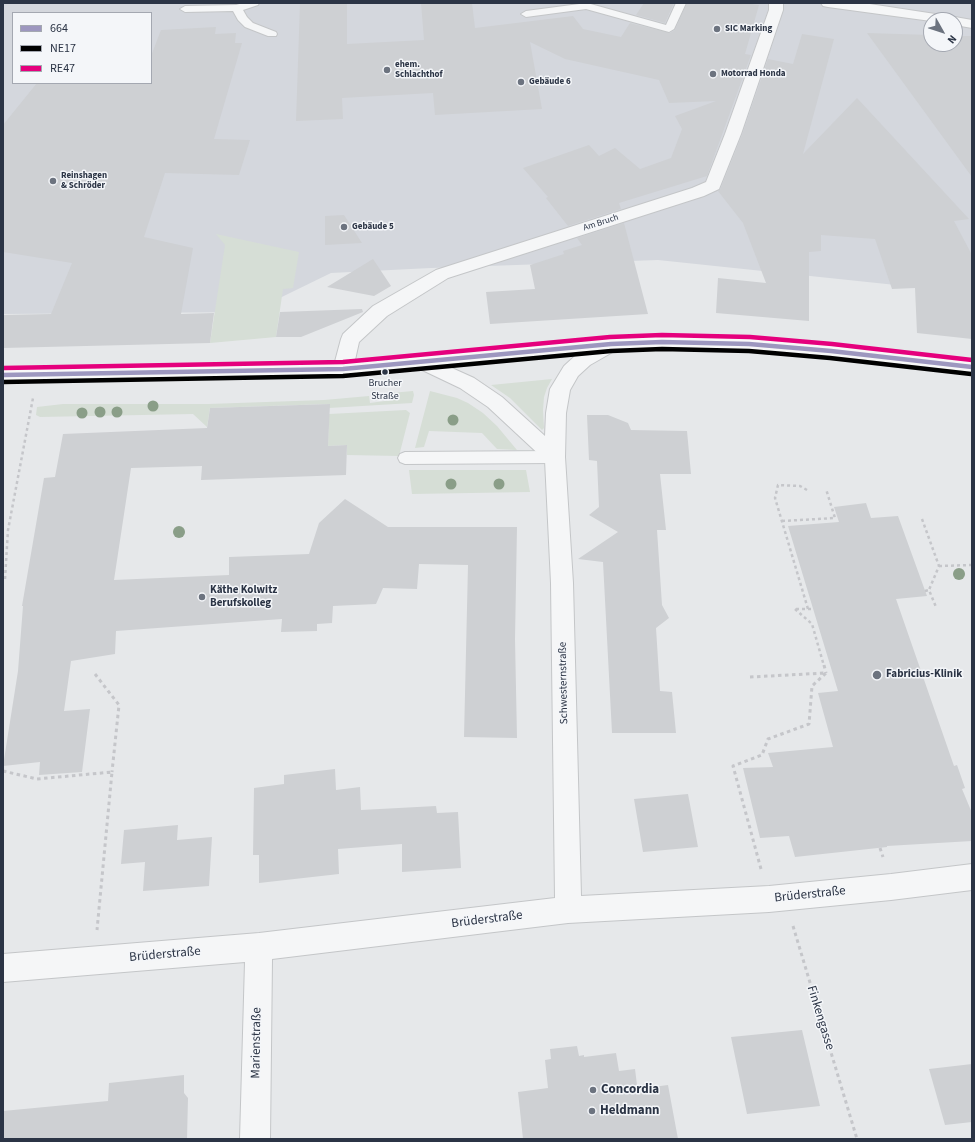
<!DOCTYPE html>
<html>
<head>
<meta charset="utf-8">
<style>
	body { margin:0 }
	#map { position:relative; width:975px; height:1142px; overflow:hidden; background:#e6e8ea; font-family:"Source Sans 3",sans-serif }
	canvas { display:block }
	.frame { position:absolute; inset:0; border:4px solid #2b3445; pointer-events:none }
	.legend { position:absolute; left:12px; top:12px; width:140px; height:72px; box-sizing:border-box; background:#f4f6f9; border:1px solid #a4a8b1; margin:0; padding:5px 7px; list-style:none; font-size:12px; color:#2b3445 }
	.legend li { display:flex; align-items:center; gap:8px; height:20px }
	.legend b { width:20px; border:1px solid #a4a8b1 }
	.north { position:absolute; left:923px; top:12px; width:40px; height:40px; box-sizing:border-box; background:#f4f6f9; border:1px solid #a4a8b1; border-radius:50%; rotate:129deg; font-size:11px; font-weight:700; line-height:16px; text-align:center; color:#2b3445 }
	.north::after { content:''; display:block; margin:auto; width:14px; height:18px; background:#6c737f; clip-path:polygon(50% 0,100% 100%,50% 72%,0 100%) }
</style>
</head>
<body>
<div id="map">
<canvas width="975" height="1142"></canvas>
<div class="frame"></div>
<ul class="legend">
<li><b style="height:5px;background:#9d97bf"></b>664</li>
<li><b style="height:5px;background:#000"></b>NE17</li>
<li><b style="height:5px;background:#e5007d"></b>RE47</li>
</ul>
<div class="north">N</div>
</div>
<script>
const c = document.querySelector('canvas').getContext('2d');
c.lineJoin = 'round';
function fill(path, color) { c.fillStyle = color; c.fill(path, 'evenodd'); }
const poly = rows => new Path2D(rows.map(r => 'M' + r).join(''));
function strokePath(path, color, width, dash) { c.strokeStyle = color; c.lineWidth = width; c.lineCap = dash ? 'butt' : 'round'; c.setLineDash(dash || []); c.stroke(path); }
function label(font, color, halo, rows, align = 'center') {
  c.font = font + ' "Source Sans 3",sans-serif'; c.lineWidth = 3; c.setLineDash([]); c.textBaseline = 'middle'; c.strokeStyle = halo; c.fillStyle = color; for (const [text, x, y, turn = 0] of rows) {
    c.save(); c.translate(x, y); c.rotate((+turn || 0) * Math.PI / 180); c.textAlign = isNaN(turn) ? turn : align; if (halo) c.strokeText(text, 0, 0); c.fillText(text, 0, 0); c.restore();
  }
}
const built = poly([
	[3,3,972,3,972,293,658,260,431,268,331,273,251,312,3,314],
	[13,13,151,13,151,83,13,83],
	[931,20,955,20,955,44,931,44]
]);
const green = poly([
	[216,234,299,252,293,288,283,289,276,337,210,343,225,245],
	[552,379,547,388,544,397,543,410,544,428,542,430,510,398,491,385],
	[413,391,414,395,412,403,329,408,329,404,210,408,207,427,193,414,40,417,36,415,37,407,63,404,208,404,324,400,369,396,370,403,392,400,391,393],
	[430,391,457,398,468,403,483,413,497,426,517,450,497,449,482,433,429,431,424,447,415,448],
	[406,410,410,413,399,456,347,455,347,445,328,446,329,414],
	[409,470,526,470,530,492,412,494]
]);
const building = poly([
	[300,3,347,3,347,44,424,40,421,3,472,3,475,28,573,16,583,29,621,37,630,23,670,33,675,30,687,3,745,3,759,5,745,54,751,55,707,176,619,203,621,209,568,226,546,198,548,197,523,168,589,145,599,156,615,148,640,169,671,158,682,129,675,116,716,101,669,103,659,80,565,59,530,42,542,109,435,115,433,93,342,98,343,119,296,121],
	[644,3,674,3,665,23,636,15],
	[216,27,215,34,236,33,235,43,242,43,214,139,250,140,239,175,165,173,144,237,193,248,181,314,214,313,210,343,3,348,3,315,51,314,72,263,3,252,3,125,37,83,151,83,151,56,161,30],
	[867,33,931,35,931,44,955,44,955,36,972,36,972,177],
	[802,34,834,39,803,154,857,98,969,219,954,221,972,255,972,339,917,333,915,288,892,289,875,239,821,235,821,251,809,252,809,321,716,313,718,278,766,283,743,223,718,191,720,190,742,135,768,59,793,64],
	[344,215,362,243,325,245,325,216],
	[624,223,648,314,490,324,486,292,535,289,530,265,564,254,563,251,582,245,577,238],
	[373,259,391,286,374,296,327,287],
	[362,309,363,312,301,337,276,337,280,312],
	[330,404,328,446,347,445,346,475,201,480,202,466,131,468,114,580,229,575,229,557,309,554,319,523,345,499,388,527,517,527,515,639,517,738,464,737,468,565,419,564,417,589,383,588,376,604,333,606,332,623,317,624,317,631,281,632,282,619,116,631,115,654,71,661,64,711,90,709,82,772,39,775,40,762,3,766,18,671,23,606,22,606,44,478,55,477,63,434,207,428,210,408],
	[587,415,608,415,628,423,631,430,687,431,691,474,660,474,666,530,657,530,662,605,669,618,656,628,660,691,672,692,676,733,612,733,603,562,578,559,618,532,589,515,599,507,597,461,589,460],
	[866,503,871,518,898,516,927,596,896,599,954,766,957,765,965,788,962,789,972,813,972,841,887,846,887,847,795,857,789,836,760,838,743,768,773,767,768,753,833,747,818,693,838,691,788,526,839,522,834,507],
	[335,769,336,790,360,787,361,810,436,806,437,813,458,812,461,868,402,872,402,844,338,849,339,874,259,883,259,855,253,855,254,788,284,784,284,775],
	[688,794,698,847,643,852,634,799],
	[178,825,177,840,212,837,209,886,143,891,145,862,121,864,124,830],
	[802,1030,820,1106,747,1114,731,1037],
	[577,1046,579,1056,584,1055,584,1057,616,1053,619,1071,635,1069,637,1085,652,1084,653,1087,668,1085,678,1139,523,1139,518,1092,548,1088,545,1060,551,1059,550,1049],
	[972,1064,972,1122,945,1125,929,1069],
	[184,1075,184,1093,188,1098,187,1139,3,1139,3,1111,108,1101,109,1083]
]);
const pathFar1 = poly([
	[807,490,800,486,778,485,775,498,808,609],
	[922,519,939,566,929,590,936,607],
	[782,521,835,518,826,489],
	[939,566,972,565],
	[5,579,8,530,33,398],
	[925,591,929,590],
	[795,609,812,624,824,666],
	[796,609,812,609]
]);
const path = poly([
	[824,665,826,673],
	[95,674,119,705,112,772],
	[750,677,825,673],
	[3,771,37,779,112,772,97,930],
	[880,848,883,857],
	[761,869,733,766,762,755,768,739,809,724,812,686,826,673],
	[793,926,857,1139]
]);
const lane = poly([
	[243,3,259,3,258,5,243,10,247,17,253,23,276,32,277,34,276,36,268,36,245,27,238,20,233,11,185,12,180,9,185,6,236,5,243,3],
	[587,3,666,25,676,3,686,3,674,29,669,32,586,9,526,17,521,14,526,11,587,3],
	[555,451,560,453,562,457,560,461,555,463,405,464,400,462,398,458,400,454,405,452,555,451]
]);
const street = poly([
	[769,3,783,3,783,10,741,134,719,189,704,196,448,278,387,316,359,342,353,369,350,374,343,376,336,374,333,369,341,339,343,334,373,306,436,270,692,188,706,182,725,134,769,10,769,3],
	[821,3,863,3,955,17,972,20,972,28,955,25,955,20,931,20,931,21,828,7,823,6,821,3],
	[611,337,618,339,620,344,618,349,590,365,578,376,570,390,566,413,565,457,573,583,581,896,769,886,891,874,972,864,972,890,891,900,769,912,568,923,272,959,270,1139,240,1139,245,962,3,982,3,954,259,933,555,898,551,583,545,460,488,407,460,388,416,367,413,362,416,357,423,355,474,378,502,397,545,436,546,413,550,389,564,366,576,355,604,339,611,337]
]);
const primary = poly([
	[662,335,749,337,831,344,972,360,972,374,831,358,749,351,662,349,611,351,343,376,3,382,3,368,343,362,611,337,662,335]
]);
const bus1 = poly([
	[3,375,343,369,611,344,662,342,749,344,831,351,972,367]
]);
const bus2 = poly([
	[3,382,343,376,611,351,662,349,749,351,830,358,971,374]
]);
const bus3 = poly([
	[3,368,343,362,610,337,662,335,750,337,832,344,972,360]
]);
const trees = [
	[153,406,5.5],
	[100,412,5.5],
	[117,412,5.5],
	[82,413,5.5],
	[453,420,5.5],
	[451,484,5.5],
	[499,484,5.5],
	[179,532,6],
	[959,574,6]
];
const markers = [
	[717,29,4,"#6c737f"],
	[387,70,4,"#6c737f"],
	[713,74,4,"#6c737f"],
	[521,82,4,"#6c737f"],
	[53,181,4,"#6c737f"],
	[344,227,4,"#6c737f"],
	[385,372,3.5,"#2b3445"],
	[202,597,4,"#6c737f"],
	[877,675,5,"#6c737f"],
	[593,1090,4,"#6c737f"],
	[592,1111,4,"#6c737f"]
];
const farPoinames = [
	["SIC Marking",725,29],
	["ehem.",395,65],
	["Schlachthof",395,75],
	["Motorrad Honda",721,74],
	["Gebäude 6",529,82],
	["Reinshagen",61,176],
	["& Schröder",61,186],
	["Gebäude 5",352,227]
];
const farStreetnames = [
	["Am Bruch",601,223,-18]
];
const busNames = [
	["Brucher",385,384],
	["Straße",385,397]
];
const poiNames = [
	["Käthe Kolwitz",210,591],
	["Berufskolleg",210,604],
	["Fabricius-Klinik",886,675]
];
const streetNames = [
	["Schwesternstraße",564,683,-91]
];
const nearStreetnames = [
	["Brüderstraße",810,895,-6],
	["Brüderstraße",487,920,-7],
	["Brüderstraße",165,955,-5],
	["Finkengasse",820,1018,73],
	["Marienstraße",257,1043,-89]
];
const nearPoinames = [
	["Concordia",601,1090],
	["Heldmann",600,1111]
];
fill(built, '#d4d7dd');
fill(green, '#d6ded6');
fill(building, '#ced0d3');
strokePath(lane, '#c4c6c8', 2);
strokePath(street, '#c4c6c8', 2);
strokePath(primary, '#c2c5c8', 2);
strokePath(pathFar1, '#c5c6ca', 2.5, [3, 3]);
strokePath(path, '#c5c6ca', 3, [3.5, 3.5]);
fill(lane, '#f5f6f7');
fill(street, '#f5f6f7');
fill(primary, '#f8f8f8');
strokePath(bus1, '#9d97bf', 4.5);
strokePath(bus2, '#000', 4.5);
strokePath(bus3, '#e5007d', 4.5);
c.fillStyle = '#8a9e88';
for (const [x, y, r] of trees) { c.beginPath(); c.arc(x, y, r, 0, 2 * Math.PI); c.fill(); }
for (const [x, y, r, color] of markers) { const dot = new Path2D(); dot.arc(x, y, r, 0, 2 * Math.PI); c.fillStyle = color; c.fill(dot); strokePath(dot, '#f4f6f9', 1.5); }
label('bold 9px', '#2b3445', '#f4f6f9', farPoinames, 'left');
label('9px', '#2b3445', '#f4f6f9', farStreetnames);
label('10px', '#2b3445', '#f4f6f9', busNames);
label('bold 11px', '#2b3445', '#f4f6f9', poiNames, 'left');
label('11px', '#2b3445', '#f4f6f9', streetNames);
label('13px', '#2b3445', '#f4f6f9', nearStreetnames);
label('bold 13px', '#2b3445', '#f4f6f9', nearPoinames, 'left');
</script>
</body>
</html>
